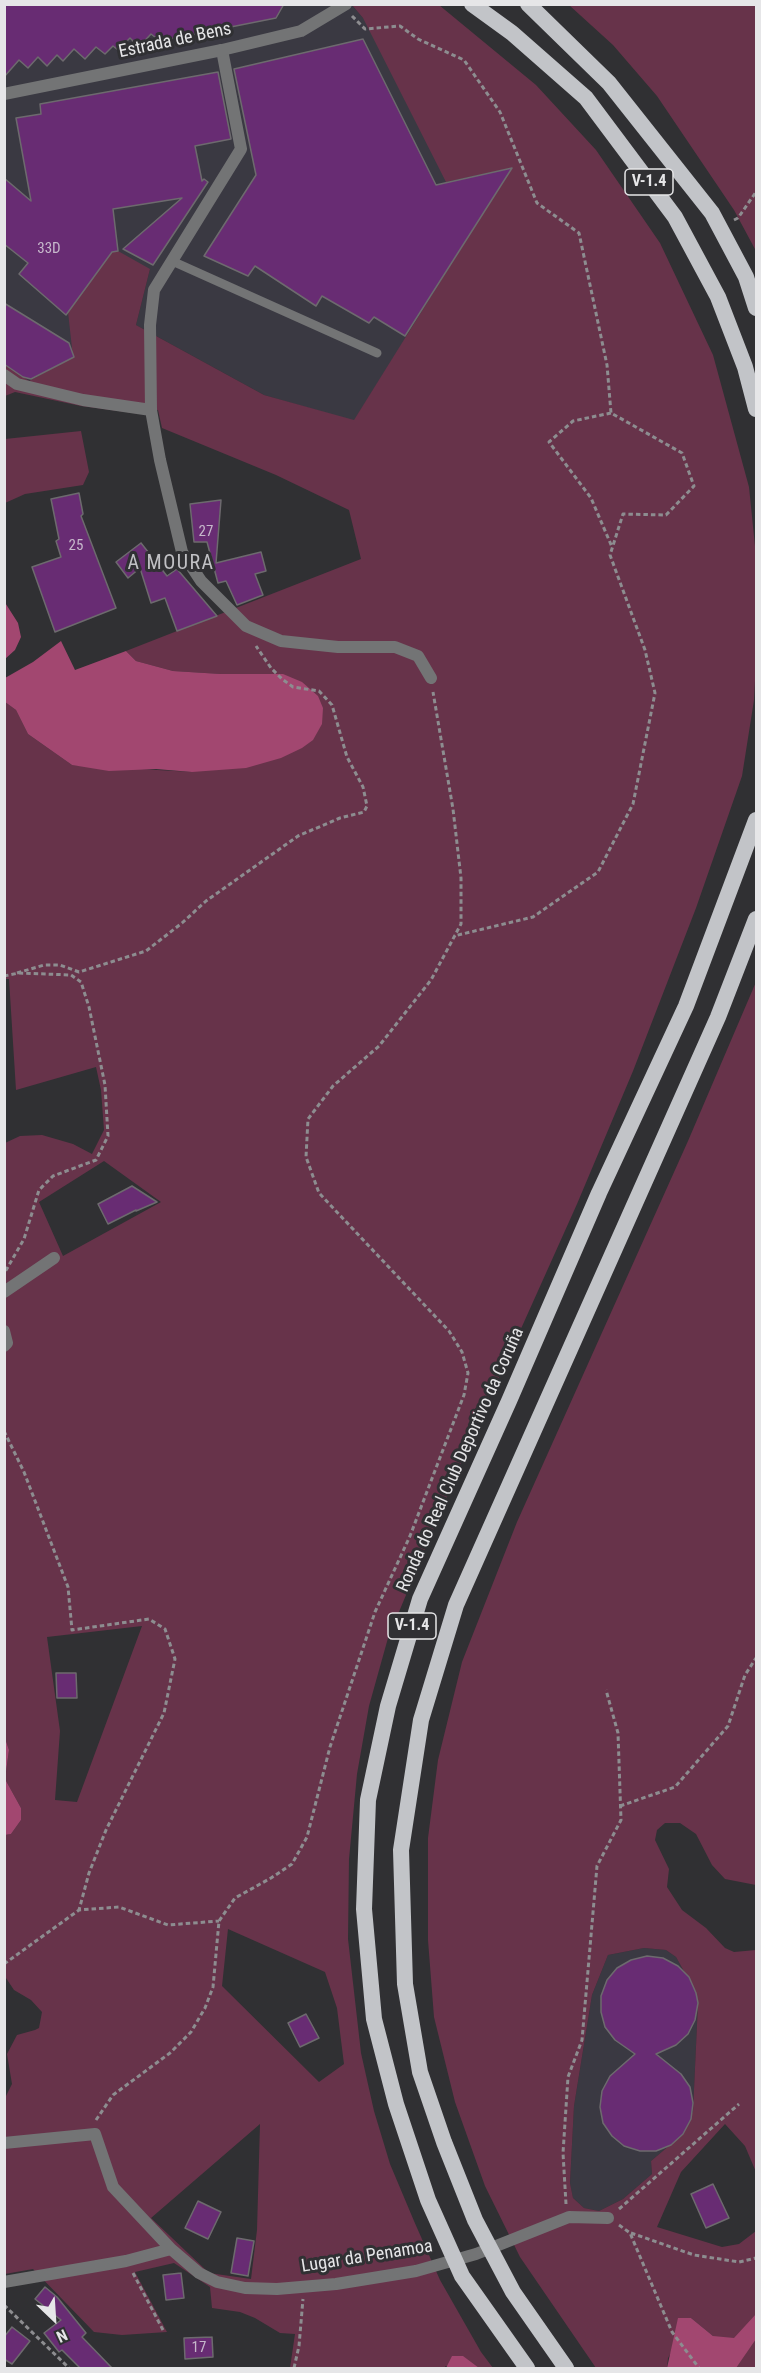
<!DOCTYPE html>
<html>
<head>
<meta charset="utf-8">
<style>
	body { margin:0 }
	#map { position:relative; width:761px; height:2373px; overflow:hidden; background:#303033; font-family:"Roboto Condensed",sans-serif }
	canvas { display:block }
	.frame { position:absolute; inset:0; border:6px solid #e6e6e8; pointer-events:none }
	.north { position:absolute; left:24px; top:2289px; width:60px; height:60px; -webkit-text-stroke:4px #303033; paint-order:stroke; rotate:155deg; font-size:16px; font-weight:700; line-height:24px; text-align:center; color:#e6e6e8 }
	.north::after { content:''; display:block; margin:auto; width:21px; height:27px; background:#e6e6e8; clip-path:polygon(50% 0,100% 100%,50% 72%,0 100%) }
</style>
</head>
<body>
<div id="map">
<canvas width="761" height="2373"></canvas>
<div class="frame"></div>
<div class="north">N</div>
</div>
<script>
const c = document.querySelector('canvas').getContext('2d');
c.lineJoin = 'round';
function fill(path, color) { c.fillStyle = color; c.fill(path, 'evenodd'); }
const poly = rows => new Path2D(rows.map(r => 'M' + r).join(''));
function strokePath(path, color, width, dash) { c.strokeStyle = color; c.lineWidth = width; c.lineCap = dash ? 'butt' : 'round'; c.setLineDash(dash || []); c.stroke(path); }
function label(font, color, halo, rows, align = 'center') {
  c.font = font + ' "Roboto Condensed",sans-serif'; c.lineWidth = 6; c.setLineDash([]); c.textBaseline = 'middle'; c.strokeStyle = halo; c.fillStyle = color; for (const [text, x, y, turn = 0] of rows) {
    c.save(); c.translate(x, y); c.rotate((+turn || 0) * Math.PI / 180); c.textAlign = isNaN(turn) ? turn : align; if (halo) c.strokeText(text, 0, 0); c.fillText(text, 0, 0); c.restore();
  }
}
const built = poly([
	[5,5,352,5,363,18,512,168,354,421,264,395,136,325,150,269,74,357,28,381,5,364],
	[644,1948,666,1950,676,1957,696,1993,698,2003,693,2111,683,2134,651,2161,652,2174,623,2199,599,2211,584,2208,573,2198,570,2183,574,2106,592,1995,608,1955]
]);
const green = poly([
	[352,5,439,5,536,85,596,150,660,243,713,355,749,487,756,556,756,662,754,700,742,776,696,908,633,1071,577,1204,471,1440,388,1638,369,1706,357,1774,349,1859,348,1939,361,2053,374,2111,390,2164,414,2221,440,2280,481,2352,493,2368,445,2366,446,2368,290,2368,295,2334,280,2333,255,2318,240,2312,212,2308,210,2287,174,2263,135,2272,167,2332,122,2335,94,2332,33,2269,5,2274,4,2100,12,2084,7,2054,17,2035,35,2030,39,2028,42,2012,31,2000,14,1990,4,1975,5,1835,11,1834,21,1820,21,1808,5,1779,9,1750,4,1735,5,1143,20,1136,42,1135,73,1144,92,1154,104,1130,101,1090,96,1067,16,1090,9,979,4,979,5,702,16,710,28,734,72,765,192,772,221,674,173,671,136,661,126,651,361,559,349,510,276,475,162,428,158,410,141,414,81,406,15,392,5,396,5,364,29,381,73,357,68,312,93,253,118,251,150,269,136,325,264,395,354,420,511,168,446,182,363,18],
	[104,1161,161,1202,63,1256,39,1202],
	[142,1626,77,1802,55,1800,60,1731,47,1637],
	[228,1929,325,1972,337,2008,344,2064,319,2082,222,1986],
	[260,2124,257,2230,251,2279,209,2273,151,2218],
	[569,5,756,5,756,251,734,210,657,96,613,45],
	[81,431,89,472,83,485,25,494,5,503,5,439],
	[756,982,756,1885,725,1879,712,1865,696,1834,680,1823,665,1823,657,1830,655,1840,669,1869,667,1887,682,1910,706,1928,725,1948,734,1952,756,1950,756,2172,745,2146,725,2124,681,2172,657,2227,722,2247,739,2244,756,2231,756,2368,706,2368,713,2336,691,2318,668,2358,667,2368,596,2368,520,2257,485,2186,455,2102,434,2017,428,1940,428,1838,438,1760,462,1662,517,1522,688,1141],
	[644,1948,666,1950,676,1957,696,1993,698,2003,693,2111,683,2134,651,2161,652,2174,623,2199,599,2211,584,2208,573,2198,570,2183,574,2106,592,1995,608,1955]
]);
const forest = poly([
	[4,601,18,623,21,637,15,650,5,659],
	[61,641,75,670,126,651,136,661,173,671,221,674,283,674,302,682,318,696,323,708,322,724,313,740,302,748,281,758,246,768,192,772,156,769,109,771,72,765,28,734,16,710,5,702,5,678,33,662],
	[4,1735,9,1750,5,1779,21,1808,21,1820,11,1834,5,1835],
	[756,2314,756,2339,736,2368,667,2368,678,2318,691,2318,713,2336,734,2338],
	[452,2356,463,2356,479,2368,446,2368]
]);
const building = poly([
	[4,4,284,4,276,18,160,41,151,34,139,47,130,38,118,50,113,46,105,54,96,47,85,59,74,49,63,61,57,55,47,66,38,57,28,68,19,60,4,77,4,4],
	[363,39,436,185,512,168,405,336,374,317,369,323,322,296,316,306,255,266,248,276,204,256,256,175,234,69,363,39],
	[218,72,231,139,195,146,202,181,204,179,208,182,153,265,123,249,182,198,113,209,118,251,112,252,66,315,19,274,28,263,4,244,4,178,31,201,16,118,41,114,40,104,218,72],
	[4,303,69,343,74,357,31,379,23,377,4,364,4,303],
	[79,493,83,514,81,516,116,608,55,632,32,567,61,557,56,541,59,539,51,499,79,493],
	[221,500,216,563,261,552,266,571,255,574,263,595,237,605,226,581,218,583,207,542,194,542,190,504,221,500],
	[141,543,167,576,177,569,217,616,177,631,165,598,151,603,140,568,128,578,116,562,141,543],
	[132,1186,157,1202,136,1211,136,1210,108,1224,98,1204,132,1186],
	[56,1673,76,1673,77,1698,57,1698,56,1673],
	[647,1956,663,1958,678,1966,689,1977,696,1993,698,2003,695,2020,688,2034,676,2045,656,2054,681,2074,690,2087,693,2103,691,2119,683,2134,671,2145,656,2151,640,2151,624,2146,612,2136,603,2123,600,2107,602,2091,610,2076,635,2054,615,2040,605,2027,601,2012,601,1996,607,1980,617,1968,631,1960,647,1956],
	[306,2014,319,2038,300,2047,288,2023,306,2014],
	[713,2184,729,2218,706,2228,691,2194,713,2184],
	[198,2201,221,2212,208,2239,185,2228,198,2201],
	[237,2238,254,2241,248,2276,231,2273,237,2238],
	[181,2273,184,2298,166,2300,163,2275,181,2273],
	[45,2287,57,2297,86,2333,82,2337,112,2368,80,2368,62,2350,59,2352,44,2333,61,2320,35,2299,45,2287],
	[12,2327,30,2341,12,2364,4,2359,4,2337,12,2327],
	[212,2337,213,2357,185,2359,184,2338,212,2337]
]);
const path = poly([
	[352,16,365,29,400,26,418,39,464,60,500,112,537,203,579,233,607,365,611,413,682,453,694,486,666,515,623,514,610,555,645,650,655,693,633,804,598,872,533,917,454,936],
	[734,220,738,218,756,192],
	[611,413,573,421,549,442,591,498,612,547],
	[17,973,44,965,60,965,79,972,146,951,182,923,206,901,298,836,340,818,364,812,367,806,363,787,347,757,332,705,319,691,293,687,282,679,271,668,256,646],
	[4,976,19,973,71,975,81,982,89,1007,105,1085,108,1136,96,1160,53,1176,39,1190,24,1239,5,1272],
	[4,1431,24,1472,68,1587,72,1630,149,1619,165,1629,175,1659,164,1713,106,1830,89,1873,79,1910],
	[620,1806,675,1787,728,1726,745,1675,756,1658],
	[4,1964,79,1910,119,1907,168,1925,219,1921],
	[96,2120,113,2095,170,2053,191,2032,205,2008,213,1987,219,1921,235,1898,271,1878,292,1864,307,1837,330,1747,375,1612,410,1536,464,1395,468,1373,462,1352,449,1331,319,1193,306,1157,308,1119,333,1086,379,1046,431,980,461,924,461,878,453,809,433,692],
	[566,2204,563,2153,568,2077,582,2040,597,1866,621,1820,618,1733,606,1690],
	[619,2209,739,2104],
	[619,2225,630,2233,672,2332,699,2368],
	[631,2233,694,2255,739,2262,756,2258],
	[133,2273,163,2330],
	[4,2305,69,2368],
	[294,2368,299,2346,303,2299]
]);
const service = poly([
	[172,261,377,353]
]);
const minor = poly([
	[222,50,241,149,154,290,150,325,151,410,160,460,182,552,201,581,246,626,281,641,338,647,395,647,418,656,431,678],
	[4,375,17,384,83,400,151,410],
	[4,1292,54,1258],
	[4,1331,7,1343,4,1346],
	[4,2143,95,2134,113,2187,171,2249,199,2273,217,2282,245,2288,277,2289,336,2284,416,2271,476,2254,569,2217,608,2218],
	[4,2282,126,2261,171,2249]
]);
const tertiary = poly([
	[4,94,222,50,301,31,346,4]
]);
const trunk = poly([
	[472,4,512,33,586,98,675,217,718,297,745,367,756,409],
	[528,4,609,83,712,213,746,277,756,308],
	[527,2368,462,2276,428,2200,396,2104,374,2019,364,1909,368,1800,388,1706,420,1599,509,1401,599,1193,686,1006,756,820],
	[566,2368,513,2292,475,2220,444,2142,420,2072,405,1984,401,1850,421,1720,456,1605,718,1017,756,919]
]);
const numberNames = [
	["33D",49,249],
	["27",206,532],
	["25",76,546],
	["17",199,2348]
];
const shields = [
	[649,182,48],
	[412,1626,48]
];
const shieldNames = [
	["V-1.4",649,182],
	["V-1.4",412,1626]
];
const streetNames = [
	["Estrada de Bens",175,41,-12],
	["Ronda do Real Club Deportivo da Coruña",461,1460,-66],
	["Lugar da Penamoa",367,2257,-9]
];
const neighbourhoodNames = [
	["A MOURA",171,564]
];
fill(built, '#3a3942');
fill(green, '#67334a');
fill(forest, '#a24770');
fill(building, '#682c73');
strokePath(building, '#6d6a6e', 1.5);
strokePath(path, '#8d8d90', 3, [4.5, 3]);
strokePath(service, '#737475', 9);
strokePath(minor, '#737475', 12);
strokePath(tertiary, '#737475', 12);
strokePath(trunk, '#c2c4c8', 16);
label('15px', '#c6b8cb', null, numberNames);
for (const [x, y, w] of shields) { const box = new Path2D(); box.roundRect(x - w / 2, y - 13, w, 26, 4.5); c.fillStyle = '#303033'; c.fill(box); strokePath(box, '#e6e6e8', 1.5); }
label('bold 16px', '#e6e6e8', null, shieldNames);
label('18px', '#e6e6e8', '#303033', streetNames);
c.letterSpacing = '1.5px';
label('20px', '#c1c1c5', '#303033', neighbourhoodNames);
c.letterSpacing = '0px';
</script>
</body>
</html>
